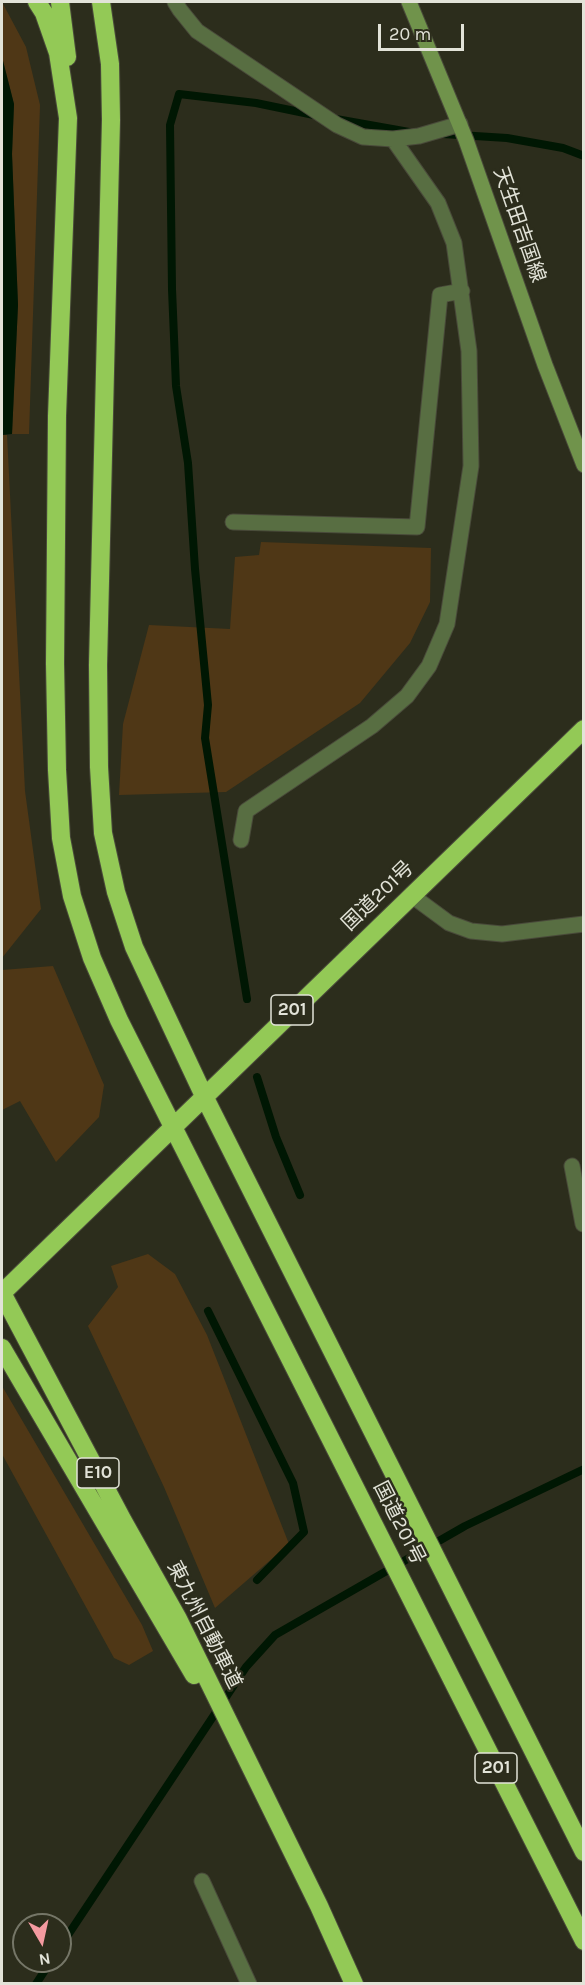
<!DOCTYPE html>
<html>
<head>
<meta charset="utf-8">
<style>
	body { margin:0 }
	#map { position:relative; width:585px; height:1985px; overflow:hidden; background:#2c2d1c; font-family:Karla,sans-serif }
	canvas { display:block }
	.frame { position:absolute; inset:0; border:3px solid #e2e3d8; pointer-events:none }
	.north { position:absolute; left:12px; top:1913px; width:60px; height:60px; box-sizing:border-box; background:#2c2d1c; border:2px solid #757667; border-radius:50%; rotate:171deg; font-size:16px; font-weight:700; line-height:24px; text-align:center; color:#e2e3d8 }
	.north::after { content:''; display:block; margin:auto; width:21px; height:27px; background:#f49aa0; clip-path:polygon(50% 0,100% 100%,50% 72%,0 100%) }
	.scale { position:absolute; left:378px; top:24px; width:86px; height:27px; box-sizing:border-box; border:3px solid #e2e3d8; border-top:0; padding-left:8px; font-size:18px; line-height:21px; white-space:nowrap; color:#e2e3d8; -webkit-text-stroke:4px #2c2d1c; paint-order:stroke }
</style>
</head>
<body>
<div id="map">
<canvas width="585" height="1985"></canvas>
<div class="frame"></div>
<div class="north">N</div>
<div class="scale">20 m</div>
</div>
<script>
const c = document.querySelector('canvas').getContext('2d');
c.lineJoin = 'round';
function fill(path, color) { c.fillStyle = color; c.fill(path, 'evenodd'); }
const poly = rows => new Path2D(rows.map(r => 'M' + r).join(''));
function strokePath(path, color, width, dash) { c.strokeStyle = color; c.lineWidth = width; c.lineCap = dash ? 'butt' : 'round'; c.setLineDash(dash || []); c.stroke(path); }
function label(font, color, halo, rows, align = 'center') {
  c.font = font + ' Karla,"Noto Sans JP",sans-serif'; c.lineWidth = 5; c.setLineDash([]); c.textBaseline = 'middle'; c.strokeStyle = halo; c.fillStyle = color; for (const [text, x, y, turn = 0] of rows) {
    c.save(); c.translate(x, y); c.rotate((+turn || 0) * Math.PI / 180); c.textAlign = isNaN(turn) ? turn : align; if (halo) c.strokeText(text, 0, 0); c.fillText(text, 0, 0); c.restore();
  }
}
const green = poly([
	[2,2,26,47,40,105,29,434,12,434,18,305,12,154,14,104,2,57],
	[2,435,7,435,25,791,41,909,2,958],
	[261,542,431,548,430,602,410,643,360,703,226,792,119,795,123,724,149,625,230,629,235,557,259,555],
	[53,966,104,1085,99,1117,56,1162,20,1101,2,1110,2,970],
	[148,1254,175,1274,207,1335,289,1544,215,1608,164,1487,88,1326,118,1287,111,1266],
	[2,1386,142,1625,153,1651,129,1665,114,1658,2,1454]
]);
const water = poly([
	[2,57,14,104,12,154,18,305,12,434,2,435]
]);
const stream = poly([
	[336,119,409,132],
	[443,134,507,138,563,148,584,156],
	[247,999,205,738,208,705,195,569,188,463,176,386,172,289,170,125,179,94,256,103,314,115],
	[257,1077,276,1137,300,1195],
	[208,1311,293,1483,304,1532,257,1580],
	[60,1947,246,1667,275,1635,465,1526,584,1469],
	[36,1984,51,1961]
]);
const street = poly([
	[175,2,180,10,197,31,337,125,363,137,393,139,419,136,460,124],
	[233,522,417,527,440,295,462,291],
	[241,840,246,811,372,726,407,696,429,666,447,624,471,466,469,351,454,243,438,203,393,139],
	[411,895,449,923,471,931,502,934,584,924],
	[572,1166,583,1224],
	[202,1881,249,1984]
]);
const secondary = poly([
	[409,2,466,140,545,365,584,465]
]);
const highway = poly([
	[37,2,44,13,58,53,68,118,57,416,55,663,57,770,61,838,72,896,92,958,119,1020,584,1941],
	[60,2,67,57],
	[101,2,110,64,111,120,98,665,99,767,103,833,116,892,134,947,204,1096,584,1852],
	[2,1293,584,729],
	[2,1293,123,1521,178,1619,319,1906,354,1984],
	[2,1348,194,1675]
]);
const shields = [
	[292,1010,42],
	[98,1473,42],
	[496,1768,42]
];
const shieldNames = [
	["201",292,1010],
	["E10",98,1473],
	["201",496,1768]
];
const streetNames = [
	["天生田吉国線",519,225,71],
	["国道201号",378,896,-44],
	["国道201号",399,1523,63],
	["東九州自動車道",204,1625,63]
];
fill(green, '#4f3716');
fill(water, '#001703');
strokePath(stream, '#001703', 8);
strokePath(street, '#494a3a', 17);
strokePath(secondary, '#494a3a', 17);
strokePath(highway, '#494a3a', 20);
strokePath(street, '#586e42', 15);
strokePath(secondary, '#70934b', 15);
strokePath(highway, '#93c956', 18);
for (const [x, y, w] of shields) { const box = new Path2D(); box.roundRect(x - w / 2, y - 15, w, 30, 4.5); c.fillStyle = '#2c2d1c'; c.fill(box); strokePath(box, '#e2e3d8', 1.5); }
label('bold 18px', '#e2e3d8', null, shieldNames);
label('20px', '#e2e3d8', '#2c2d1c', streetNames);
</script>
</body>
</html>
